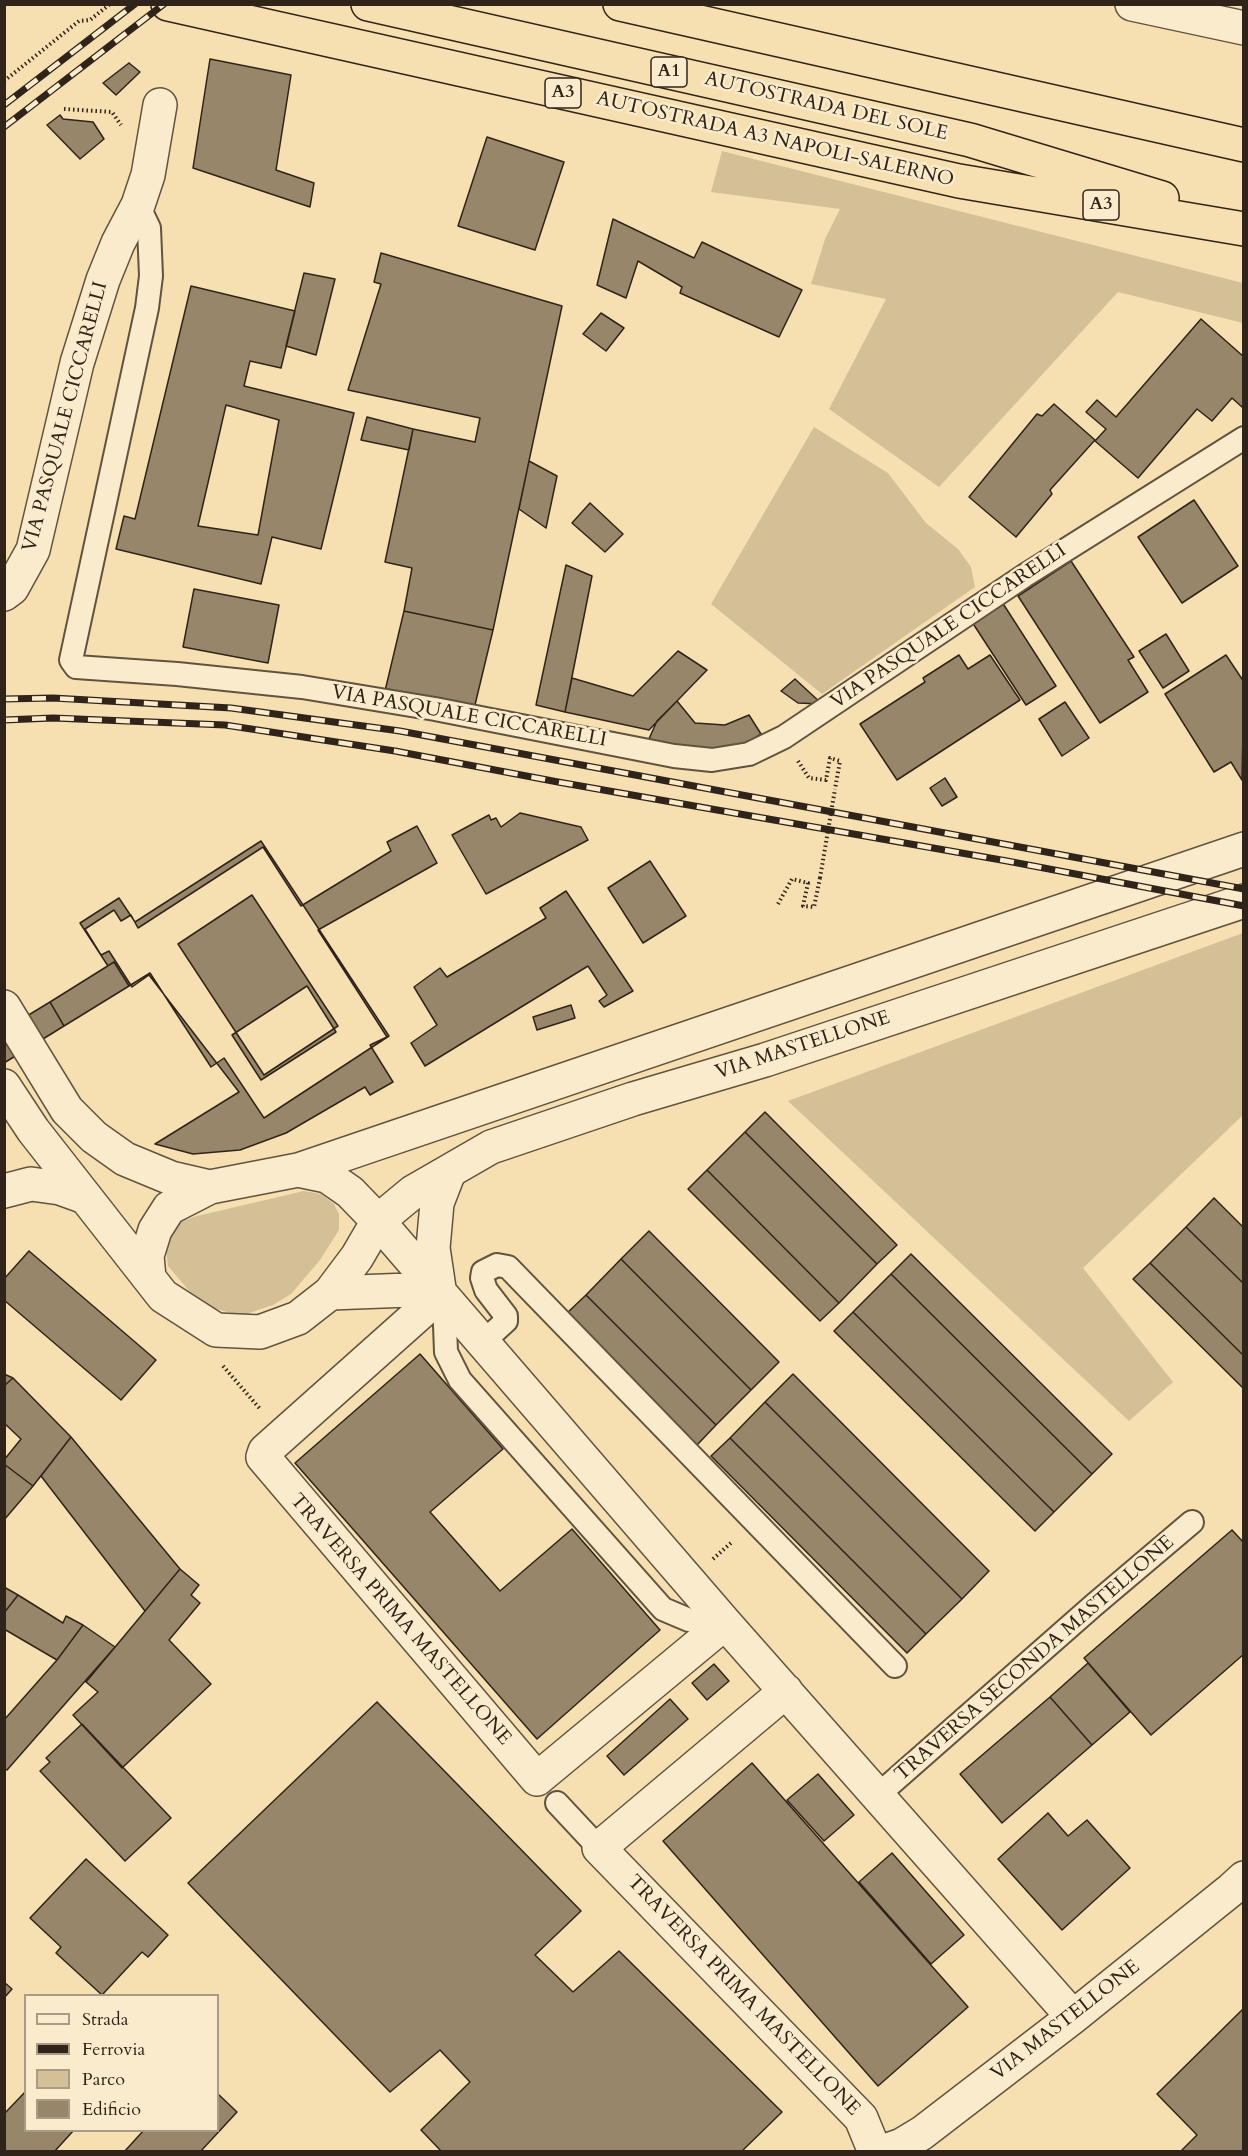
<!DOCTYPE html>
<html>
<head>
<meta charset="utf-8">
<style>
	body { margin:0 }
	#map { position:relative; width:1248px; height:2156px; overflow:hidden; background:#f6e0b1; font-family:Cardo,serif }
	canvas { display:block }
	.frame { position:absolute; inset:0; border:6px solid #30241a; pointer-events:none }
	.legend { position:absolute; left:24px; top:1994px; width:195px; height:138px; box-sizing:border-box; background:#f9ebcc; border:2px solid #a99b85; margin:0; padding:8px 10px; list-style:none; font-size:18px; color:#30241a }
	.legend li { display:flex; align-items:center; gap:12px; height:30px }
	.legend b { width:30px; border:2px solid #a99b85 }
</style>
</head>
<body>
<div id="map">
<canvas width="1248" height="2156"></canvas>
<div class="frame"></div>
<ul class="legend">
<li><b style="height:8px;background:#f9ebcc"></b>Strada</li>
<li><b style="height:8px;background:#30241a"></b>Ferrovia</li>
<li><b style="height:16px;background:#d4c097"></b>Parco</li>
<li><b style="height:16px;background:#978669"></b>Edificio</li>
</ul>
</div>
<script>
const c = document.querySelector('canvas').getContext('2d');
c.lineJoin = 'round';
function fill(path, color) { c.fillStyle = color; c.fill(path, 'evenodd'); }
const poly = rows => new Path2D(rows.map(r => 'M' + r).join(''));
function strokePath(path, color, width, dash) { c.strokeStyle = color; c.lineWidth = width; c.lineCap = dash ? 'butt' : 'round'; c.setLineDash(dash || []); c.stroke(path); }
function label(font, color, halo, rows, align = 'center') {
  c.font = font + ' Cardo,serif'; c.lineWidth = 5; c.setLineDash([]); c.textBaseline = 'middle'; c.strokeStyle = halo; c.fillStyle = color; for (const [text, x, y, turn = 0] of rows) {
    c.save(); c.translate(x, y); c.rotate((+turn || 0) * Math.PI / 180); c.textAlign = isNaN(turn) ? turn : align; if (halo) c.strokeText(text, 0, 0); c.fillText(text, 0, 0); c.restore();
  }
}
const green = poly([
	[722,151,1243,283,1243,323,1118,292,939,487,829,409,886,299,811,284,825,239,840,209,711,192],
	[814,427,888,473,926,523,958,549,971,567,975,587,822,694,711,604],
	[1243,933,1243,1115,1083,1268,1173,1382,1129,1421,788,1101],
	[304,1191,321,1194,334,1204,339,1214,339,1230,320,1260,291,1294,273,1305,246,1314,235,1314,216,1309,196,1299,168,1266,166,1249,172,1227,182,1221,197,1216]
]);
const building = poly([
	[210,59,291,75,276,170,314,183,310,207,193,168,210,59],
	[129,63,140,72,116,95,103,83,129,63],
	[60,115,63,119,93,122,104,139,80,159,47,125,60,115],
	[487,137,564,162,535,250,458,226,487,137],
	[613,219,694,258,702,242,802,290,779,337,680,293,682,287,638,261,626,298,597,285,613,219],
	[381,253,562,306,493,630,404,611,412,568,385,562,413,429,475,442,480,418,348,390,381,284,374,282,381,253],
	[304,273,335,279,316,355,286,346,304,273],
	[191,286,295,311,281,368,250,361,244,386,354,413,321,549,272,537,261,584,116,549,124,516,135,519,191,286],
	[226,405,279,420,258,535,198,526,226,405],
	[601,313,624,328,606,351,583,334,601,313],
	[1201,319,1244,357,1244,406,1242,407,1232,398,1212,421,1197,409,1138,478,1095,441,1106,429,1086,412,1097,400,1116,417,1201,319],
	[1054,404,1095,440,1050,490,1052,494,1016,537,969,497,1037,414,1042,416,1054,404],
	[367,417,413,429,409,450,361,440,367,417],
	[529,461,557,476,546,528,519,509,529,461],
	[1194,500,1238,566,1182,603,1138,537,1194,500],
	[590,503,623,534,605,552,572,523,590,503],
	[1071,561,1134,657,1128,660,1148,692,1100,723,1018,596,1071,561],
	[566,565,592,576,565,712,536,705,566,565],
	[194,589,279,605,268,663,183,647,194,589],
	[1002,602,1056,686,1026,705,972,622,1002,602],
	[404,611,493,630,474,709,385,691,404,611],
	[1166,634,1189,671,1163,688,1139,651,1166,634],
	[678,651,707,670,649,730,565,712,572,678,633,696,678,651],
	[959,655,968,669,990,655,1020,700,897,780,860,724,925,682,923,678,959,655],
	[1226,655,1244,682,1242,780,1231,762,1214,772,1165,694,1226,655],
	[795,679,822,704,798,703,781,691,795,679],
	[677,701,695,723,725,725,749,715,761,734,747,743,714,749,648,741,657,721,677,701],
	[1065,702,1089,738,1062,756,1039,719,1065,702],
	[945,778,957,797,942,806,930,788,945,778],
	[520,813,581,827,588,840,486,894,452,835,489,815,491,820,496,818,501,827,520,813],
	[417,826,437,863,318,930,387,1037,370,1045,393,1082,370,1095,365,1087,286,1133,240,1150,193,1154,155,1144,239,1092,149,975,132,987,109,951,101,955,85,929,114,910,121,921,131,915,138,928,263,847,301,906,391,851,387,842,417,826],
	[307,986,336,1032,261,1080,232,1035,307,986],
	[261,841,389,1036,264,1118,224,1058,211,1067,150,973,129,986,114,962,108,966,80,923,119,898,135,922,261,841],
	[252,895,338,1026,264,1075,178,944,252,895],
	[650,861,686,916,643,943,608,888,650,861],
	[566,891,633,991,604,1007,599,1001,607,995,588,966,425,1066,411,1043,437,1025,414,987,440,968,447,977,546,918,540,908,566,891],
	[114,962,129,986,64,1026,50,1002,114,962],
	[50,1002,64,1026,4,1063,4,1030,50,1002],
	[571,1005,575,1018,537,1030,533,1017,571,1005],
	[765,1112,897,1245,877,1264,745,1132,765,1112],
	[745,1132,877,1264,839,1303,707,1170,745,1132],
	[707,1170,839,1303,820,1321,688,1189,707,1170],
	[1214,1198,1244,1228,1244,1284,1186,1227,1214,1198],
	[1186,1227,1244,1284,1244,1356,1150,1263,1186,1227],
	[649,1231,779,1362,751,1390,621,1259,649,1231],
	[29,1251,156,1360,121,1400,4,1300,4,1279,29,1251],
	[911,1254,1112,1454,1092,1474,891,1274,911,1254],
	[621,1259,751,1390,716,1425,586,1295,621,1259],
	[1150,1263,1244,1356,1244,1389,1133,1279,1150,1263],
	[891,1274,1092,1474,1054,1512,853,1312,891,1274],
	[586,1295,716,1425,697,1445,566,1314,586,1295],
	[853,1312,1054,1512,1035,1531,834,1331,853,1312],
	[420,1354,503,1449,430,1512,500,1591,572,1529,660,1630,537,1739,295,1463,420,1354],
	[4,1374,13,1378,4,1386,4,1374],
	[793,1374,989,1571,962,1599,765,1402,793,1374],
	[13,1378,71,1437,33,1486,4,1464,4,1460,21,1439,4,1423,4,1386,13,1378],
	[765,1402,962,1599,926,1634,730,1438,765,1402],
	[71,1437,180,1569,145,1611,41,1476,71,1437],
	[730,1438,926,1634,907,1653,711,1456,730,1438],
	[4,1464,33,1486,4,1520,4,1464],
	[1232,1530,1244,1543,1244,1654,1151,1735,1084,1658,1232,1530],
	[180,1569,199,1585,191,1595,200,1603,169,1640,211,1684,122,1768,73,1715,98,1692,86,1682,180,1569],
	[4,1587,18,1595,4,1613,4,1587],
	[18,1595,63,1623,66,1616,83,1625,57,1660,4,1629,4,1613,18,1595],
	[83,1625,115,1647,7,1770,4,1768,4,1720,57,1660,83,1625],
	[1088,1663,1130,1712,1092,1745,1050,1697,1088,1663],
	[714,1664,729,1681,707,1700,692,1683,714,1664],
	[1050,1697,1092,1745,1002,1823,960,1774,1050,1697],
	[670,1699,688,1719,624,1775,607,1756,670,1699],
	[377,1702,581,1911,535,1955,573,1992,619,1951,782,2112,741,2152,442,2152,421,2130,470,2082,440,2050,390,2092,188,1883,377,1702],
	[82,1724,171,1818,125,1861,40,1771,50,1762,46,1758,82,1724],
	[752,1763,968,2007,878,2086,663,1841,752,1763],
	[818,1774,854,1815,824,1841,787,1800,818,1774],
	[1048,1813,1068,1836,1087,1820,1130,1868,1062,1930,998,1859,1048,1813],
	[892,1853,964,1935,931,1964,859,1882,892,1853],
	[86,1859,168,1935,148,1957,142,1952,102,1995,56,1953,61,1947,30,1918,86,1859],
	[4,1982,12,1989,4,1998,4,1982],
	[1244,2008,1244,2152,1180,2152,1197,2135,1157,2094,1244,2008],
	[26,2091,26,2130,74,2130,54,2152,4,2152,4,2114,26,2091],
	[218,2094,237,2112,200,2152,124,2152,144,2130,218,2130,218,2094]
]);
const path = poly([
	[4,81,79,21,90,20,110,4],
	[64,109,112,112,121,125],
	[798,761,809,778,826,780,830,758,840,761,835,789],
	[778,904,792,879,808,883,803,906,814,907,820,878],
	[223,1366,261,1410],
	[713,1559,732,1542]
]);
const service = poly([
	[138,205,149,228,151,276,147,308,71,660,76,667,177,674,302,687,435,709,674,756,712,760,749,754,784,737,1024,576,1244,438],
	[444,1299,446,1352,460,1380,663,1609,689,1620,704,1623,725,1623],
	[482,1343,506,1321,506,1316,486,1290,482,1278,483,1272,497,1265,508,1267,895,1666],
	[878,1795,1094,1605,1192,1522],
	[557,1803,599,1848]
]);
const minor = poly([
	[1132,4,1244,28],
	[4,594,12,588,33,550,77,363,103,280,118,243,138,205,148,175,160,105],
	[4,1191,31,1184,60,1188,85,1197],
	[378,1221,725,1623,1073,2017],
	[330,1293,409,1290,440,1295],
	[440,1295,265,1451,263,1457,537,1779,725,1623],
	[440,1295,433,1248,437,1203,449,1172],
	[786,1691,599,1848,861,2118,875,2152],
	[882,2152,902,2145,922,2133,1073,2017,1232,1889,1244,1878]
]);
const tertiary = poly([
	[4,1007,67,1110,94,1137,125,1159,171,1178,210,1187,298,1170,1244,849],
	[4,1086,33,1130,163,1296,216,1330,260,1332,298,1318,330,1293,357,1257,378,1221,413,1192,491,1147,633,1099,765,1060,1244,901],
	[298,1170,327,1176,350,1192,378,1221],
	[149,1278,147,1256,155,1230,169,1208,210,1187]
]);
const motorway = poly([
	[168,4,959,181,1244,229],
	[368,4,970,140,1162,198],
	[620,4,1244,145]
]);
const rail = poly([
	[4,105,135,4],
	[4,127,164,4],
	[4,699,53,698,231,708,400,731,1244,889],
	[4,720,53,718,225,725,395,751,558,782,1007,861,1244,906]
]);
const pathBridge = poly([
	[820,878,835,789]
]);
const shields = [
	[669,72,36],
	[563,93,36],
	[1101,205,36]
];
const shieldNames = [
	["A1",669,72],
	["A3",563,93],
	["A3",1101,205]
];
const streetNames = [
	["AUTOSTRADA DEL SOLE",826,107,13],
	["AUTOSTRADA A3 NAPOLI-SALERNO",775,140,13],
	["VIA PASQUALE CICCARELLI",66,417,-75],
	["VIA PASQUALE CICCARELLI",949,627,-34],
	["VIA PASQUALE CICCARELLI",469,717,10],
	["VIA MASTELLONE",803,1046,-18],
	["TRAVERSA PRIMA MASTELLONE",400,1620,49],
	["TRAVERSA SECONDA MASTELLONE",1035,1659,-41],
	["TRAVERSA PRIMA MASTELLONE",743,1996,46],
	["VIA MASTELLONE",1066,2021,-38]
];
fill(green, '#d4c097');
fill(building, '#978669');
strokePath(building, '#30241a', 1.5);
strokePath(service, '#625340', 26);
strokePath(minor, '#625340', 36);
strokePath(tertiary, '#625340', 36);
strokePath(motorway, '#30241a', 36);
strokePath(path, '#30241a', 4, [1.5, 3]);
strokePath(service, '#f9ebcc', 22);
strokePath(minor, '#f9ebcc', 33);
strokePath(tertiary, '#f9ebcc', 33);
strokePath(motorway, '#f6e0b1', 33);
strokePath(rail, '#30241a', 7);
strokePath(rail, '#f9ebcc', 4.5, [14]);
strokePath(pathBridge, '#30241a', 4, [1.5, 3]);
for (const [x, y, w] of shields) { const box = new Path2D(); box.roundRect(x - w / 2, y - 15, w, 30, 4.5); c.fillStyle = '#f9ebcc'; c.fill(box); strokePath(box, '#30241a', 1.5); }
label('bold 18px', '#30241a', null, shieldNames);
label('20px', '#30241a', '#f9ebcc', streetNames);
</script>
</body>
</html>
